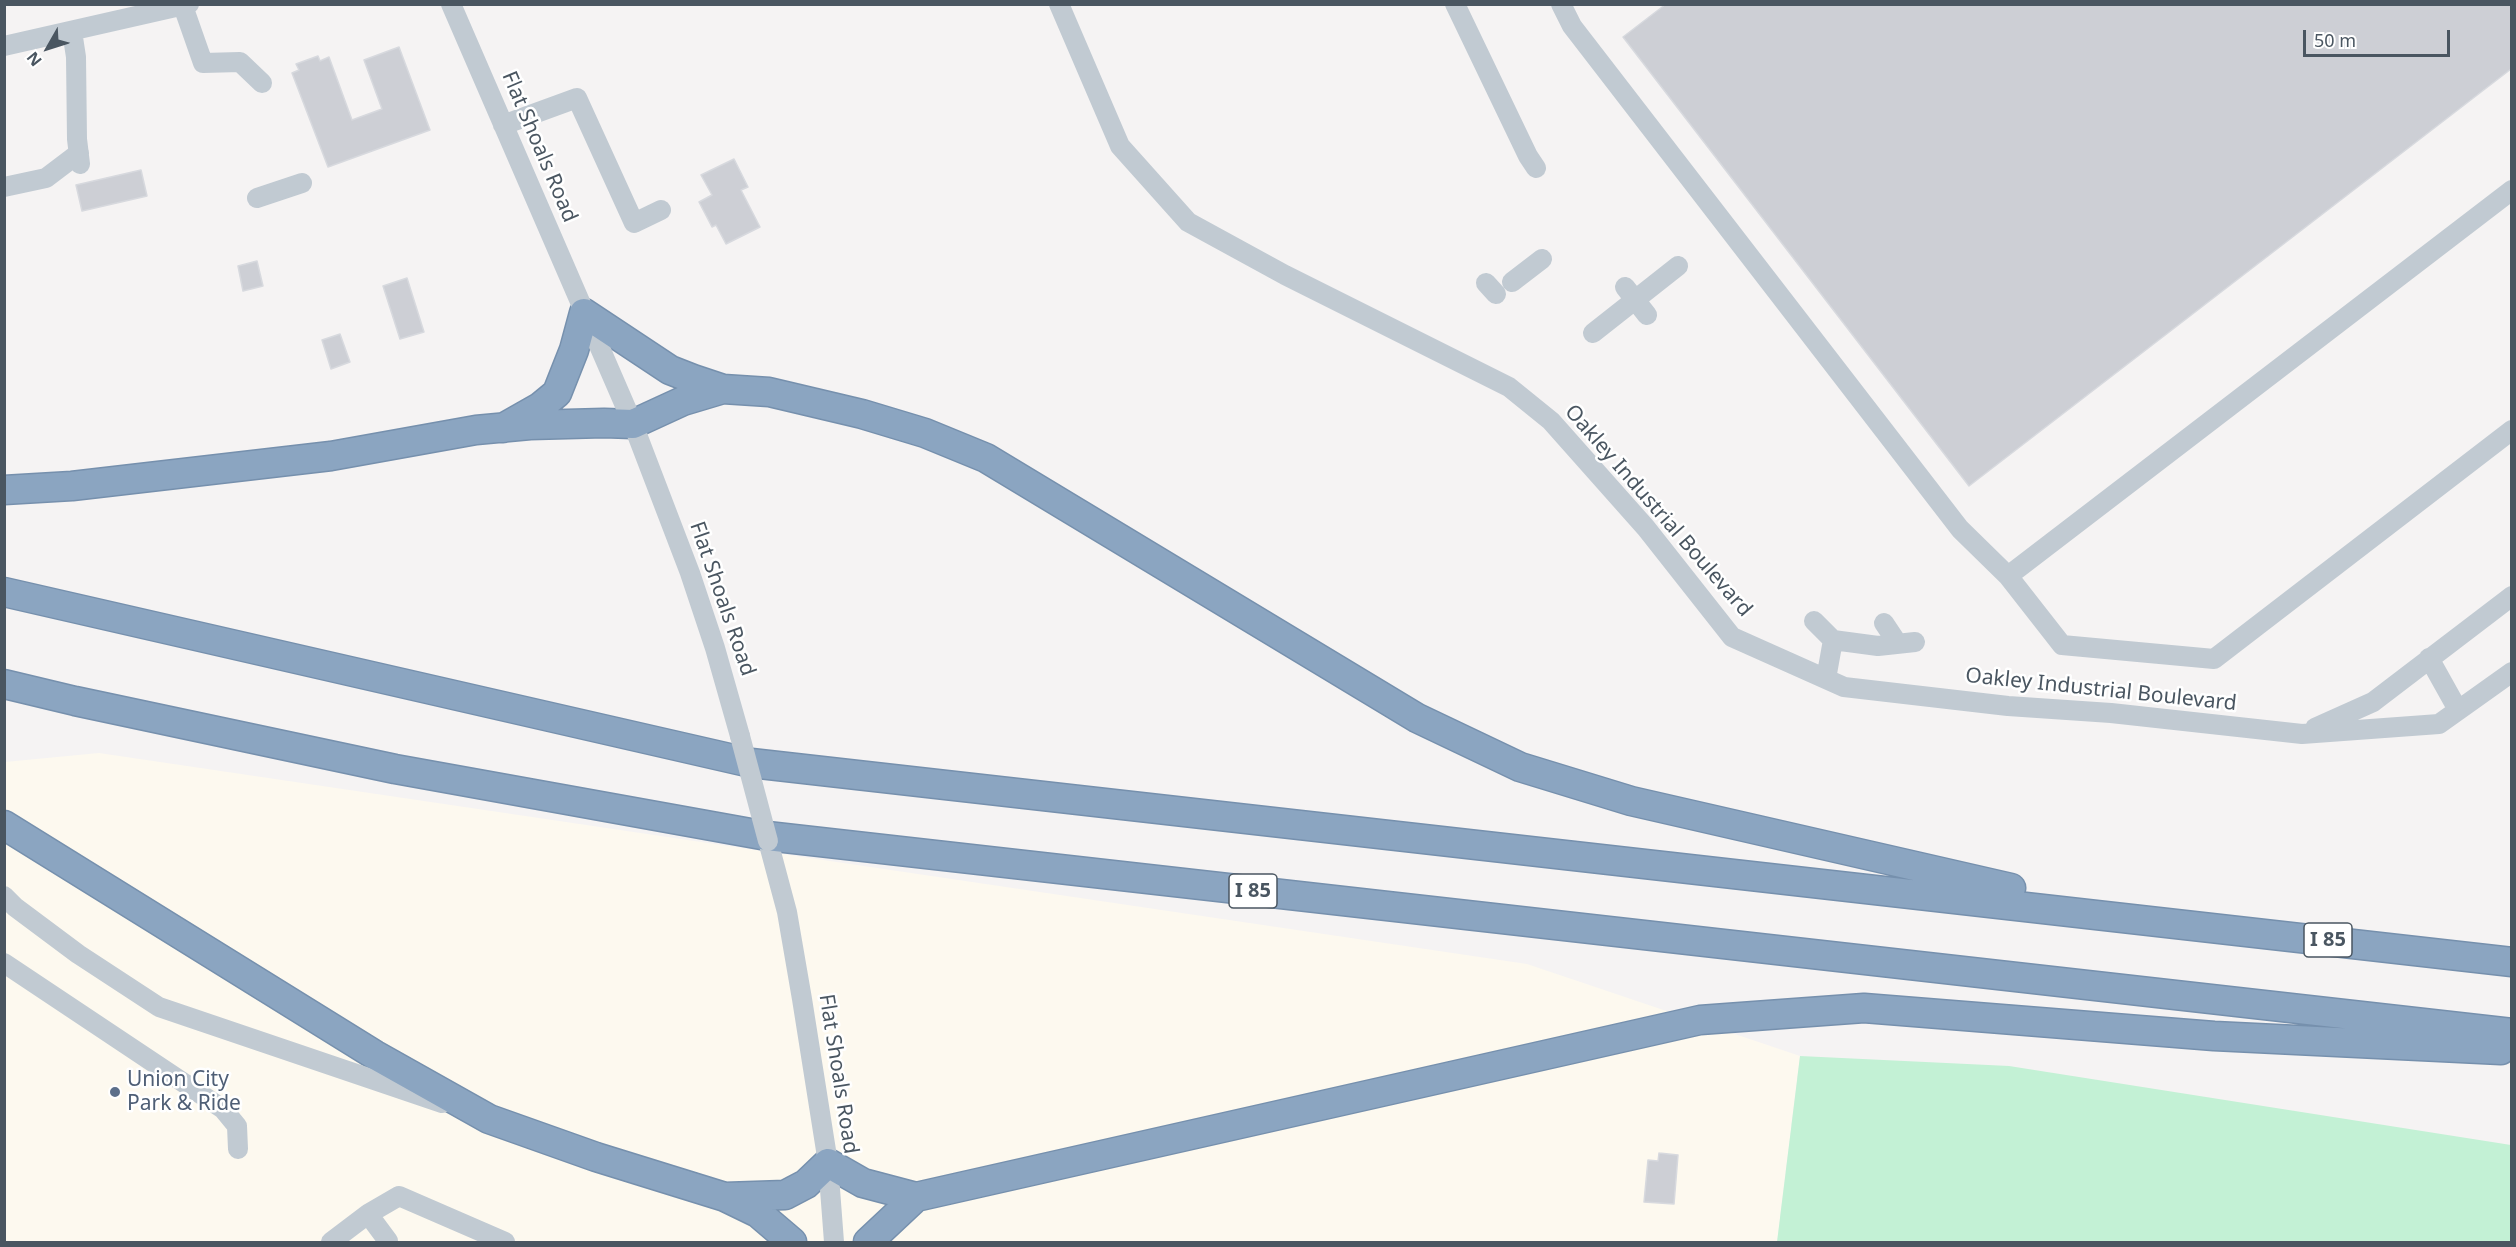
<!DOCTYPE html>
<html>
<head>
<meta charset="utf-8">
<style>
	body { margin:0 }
	#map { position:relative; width:2516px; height:1247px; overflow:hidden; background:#f5f3f3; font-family:"Noto Sans",sans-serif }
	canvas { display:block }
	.frame { position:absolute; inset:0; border:6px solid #4a5661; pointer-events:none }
	.north { position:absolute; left:18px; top:18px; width:60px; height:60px; -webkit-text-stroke:4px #fff; paint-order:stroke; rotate:231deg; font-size:16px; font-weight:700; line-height:24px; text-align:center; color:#4a5661 }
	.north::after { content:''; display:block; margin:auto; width:21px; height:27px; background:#4a5661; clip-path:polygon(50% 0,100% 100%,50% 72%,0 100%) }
	.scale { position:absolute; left:2303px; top:30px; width:147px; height:27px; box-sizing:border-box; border:3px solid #4a5661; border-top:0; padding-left:8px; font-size:18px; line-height:21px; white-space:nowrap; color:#4a5661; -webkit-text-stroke:4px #fff; paint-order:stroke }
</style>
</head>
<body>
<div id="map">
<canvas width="2516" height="1247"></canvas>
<div class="frame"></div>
<div class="north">N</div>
<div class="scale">50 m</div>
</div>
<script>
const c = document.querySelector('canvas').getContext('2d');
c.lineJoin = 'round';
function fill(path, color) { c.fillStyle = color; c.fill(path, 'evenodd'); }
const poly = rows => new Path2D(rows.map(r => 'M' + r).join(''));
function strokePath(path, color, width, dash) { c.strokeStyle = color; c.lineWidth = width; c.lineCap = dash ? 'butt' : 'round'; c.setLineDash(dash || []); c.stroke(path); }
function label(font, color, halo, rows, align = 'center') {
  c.font = font + ' "Noto Sans",sans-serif'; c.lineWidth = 5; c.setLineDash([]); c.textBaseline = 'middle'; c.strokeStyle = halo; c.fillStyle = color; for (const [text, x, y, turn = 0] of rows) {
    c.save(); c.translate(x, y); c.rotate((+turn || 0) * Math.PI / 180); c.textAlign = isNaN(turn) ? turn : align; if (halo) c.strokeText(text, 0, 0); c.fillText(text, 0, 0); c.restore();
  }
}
const commercial = poly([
	[99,753,1527,964,1800,1056,1777,1242,5,1242,5,762]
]);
const green = poly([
	[1800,1056,2009,1066,2511,1145,2511,1242,1777,1242]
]);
const building = poly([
	[1666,4,2511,4,2511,69,1969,486,1623,37,1666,4],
	[399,47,430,130,328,167,292,73,299,70,296,64,318,56,320,61,329,57,352,120,382,109,364,60,399,47],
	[734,159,748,187,741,190,760,227,726,244,716,225,712,227,699,202,712,195,701,175,734,159],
	[141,170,147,196,82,211,76,185,141,170],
	[257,261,263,286,243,291,238,266,257,261],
	[407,278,424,332,400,339,383,286,407,278],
	[340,334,350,362,331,369,322,340,340,334],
	[1659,1153,1678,1155,1674,1204,1644,1202,1648,1160,1658,1161,1659,1153]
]);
const minor = poly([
	[451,4,633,424,690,573,715,648,740,736],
	[1059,4,1120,146,1188,222,1285,275,1509,387,1551,421,1646,528,1732,637,1844,687,2008,706,2111,713,2302,734,2439,724,2512,672],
	[1455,4,1528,156,1536,168],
	[1561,4,1572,26,1960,529,2008,576,2062,645,2214,659,2512,430],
	[183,6,203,63,240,62,262,83],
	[72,31,76,57,77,139,80,164],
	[4,46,189,4],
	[503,125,577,98,634,223,661,210],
	[4,187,46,178,79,153],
	[257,198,302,183],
	[1512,282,1542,259],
	[1486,283,1496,294],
	[1625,287,1647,315],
	[1593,333,1678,266],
	[2008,576,2512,190],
	[1814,621,1833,640,1878,646,1915,642],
	[1884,623,1898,644],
	[2429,658,2458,710],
	[1826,679,1833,640],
	[2315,728,2373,702,2512,596],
	[768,841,787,912,802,999,828,1163,834,1242],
	[4,896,15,907,78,954,159,1007,442,1103],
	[4,963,223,1109,237,1126,238,1149],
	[368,1214,399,1196,505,1242],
	[331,1242,368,1214,388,1241,386,1242]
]);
const highway = poly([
	[503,428,540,407,557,393,574,350,584,313,670,370,693,379,723,389,769,392,862,414,925,433,986,458,1417,718,1520,767,1631,801,2011,888],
	[4,490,72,486,331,456,476,430,530,425,604,423,633,424,683,401,723,389],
	[4,592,751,763,2512,962],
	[4,684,75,701,395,769,767,836,2512,1033],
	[4,825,375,1055,489,1119,596,1157,725,1197,758,1213,792,1242],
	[725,1197,785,1195,806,1184,828,1163,863,1183,916,1197,1700,1020,1864,1008,2214,1036,2501,1050],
	[868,1242,916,1197]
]);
const minorBridge = poly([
	[740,736,768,841]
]);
const markers = [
	[115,1092,6,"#5c6f8a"]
];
const shields = [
	[1253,891,48],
	[2328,940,48]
];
const shieldNames = [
	["I 85",1253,891],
	["I 85",2328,940]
];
const streetNames = [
	["Flat Shoals Road",539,147,67],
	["Oakley Industrial Boulevard",1658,511,49],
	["Flat Shoals Road",722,599,71],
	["Oakley Industrial Boulevard",2101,690,6],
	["Flat Shoals Road",838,1074,81]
];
const serviceNames = [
	["Union City",127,1080],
	["Park & Ride",127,1104]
];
fill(commercial, '#fdf9ef');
fill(green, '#c3f1d5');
fill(building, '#cdcfd5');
strokePath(building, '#d7d9de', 1.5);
strokePath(highway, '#7690ad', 31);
strokePath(minor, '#c1cad2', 20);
strokePath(highway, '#8ba5c1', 28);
strokePath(minorBridge, '#c1cad2', 20);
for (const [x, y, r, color] of markers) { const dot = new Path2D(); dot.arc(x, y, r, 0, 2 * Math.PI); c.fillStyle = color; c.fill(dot); strokePath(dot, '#fff', 2); }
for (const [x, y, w] of shields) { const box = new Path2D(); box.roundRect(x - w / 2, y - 17, w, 34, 4.5); c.fillStyle = '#fff'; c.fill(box); strokePath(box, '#4a5661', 1.5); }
label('bold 20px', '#4a5661', null, shieldNames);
label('21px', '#4a5661', '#fff', streetNames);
label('21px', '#4e5e75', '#fff', serviceNames, 'left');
</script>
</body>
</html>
